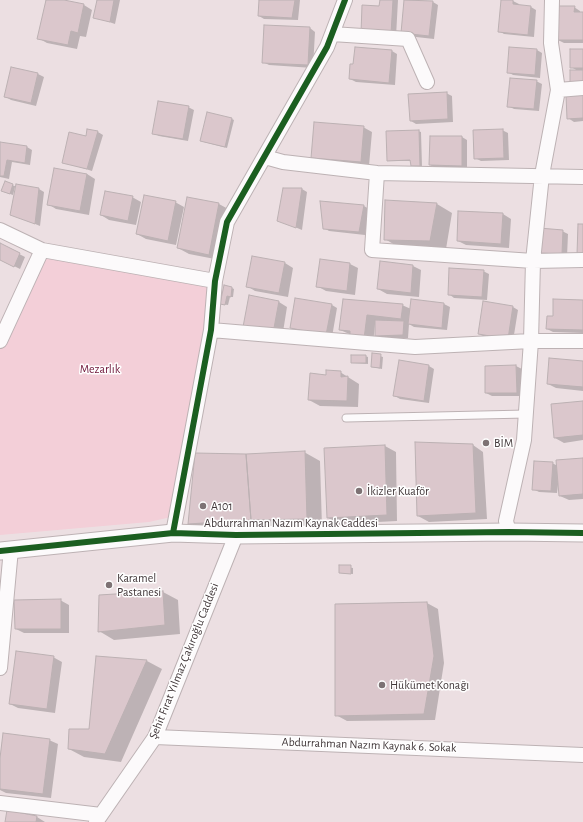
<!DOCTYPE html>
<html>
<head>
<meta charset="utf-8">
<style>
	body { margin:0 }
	canvas { display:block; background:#ecdfe2 }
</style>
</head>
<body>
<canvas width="583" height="822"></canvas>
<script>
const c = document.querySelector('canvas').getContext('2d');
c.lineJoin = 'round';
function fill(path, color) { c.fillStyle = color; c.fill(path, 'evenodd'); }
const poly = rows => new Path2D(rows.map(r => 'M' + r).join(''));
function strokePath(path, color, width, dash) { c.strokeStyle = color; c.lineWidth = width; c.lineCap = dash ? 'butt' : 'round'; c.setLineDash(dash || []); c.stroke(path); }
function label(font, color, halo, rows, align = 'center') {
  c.font = font + ' "Alegreya Sans",sans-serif'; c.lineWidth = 3; c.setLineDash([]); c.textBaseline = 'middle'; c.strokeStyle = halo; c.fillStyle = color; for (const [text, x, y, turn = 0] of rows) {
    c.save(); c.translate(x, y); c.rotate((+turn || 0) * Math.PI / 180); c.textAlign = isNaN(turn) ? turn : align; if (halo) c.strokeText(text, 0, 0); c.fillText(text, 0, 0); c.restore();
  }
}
const green = poly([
	[42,250,215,281,171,517,149,522,0,535,0,346]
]);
const shadow = poly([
	[47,0,59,0,84,5,92,10,86,37,80,36,77,49,47,43,38,38],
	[98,0,120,0,115,24,94,17],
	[260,0,300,0,298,20,264,19,259,16],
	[381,0,398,0,396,37,367,35,380,7],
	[405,0,433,2,438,5,434,39,407,36,402,33],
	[502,0,513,1,519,4,518,6,531,7,536,10,534,37,504,34,499,31],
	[574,7,580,11,580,13,583,13,583,43,564,43,558,40],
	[310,28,315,32,313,68,269,65,263,62],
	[537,50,542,53,540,78,513,75,508,72],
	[583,50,583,87,578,71,571,67],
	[392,51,397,54,395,85,356,82,350,79],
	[12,68,38,74,44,77,36,106,11,100,6,97],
	[536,81,542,84,539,111,514,109,508,106],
	[446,93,452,96,453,122,416,124,411,121],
	[583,95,583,121,574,122,568,118],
	[188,107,194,110,188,141,159,136,153,133],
	[232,119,234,120,227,148,204,142],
	[363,127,372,132,369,166,321,162,312,157],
	[502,130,508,133,509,160,481,161,475,158],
	[418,131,421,132,422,166,414,167,412,165,411,161,388,161],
	[98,132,103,135,92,171,63,162,87,137],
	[462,137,467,140,467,168,436,168,430,165],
	[0,143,27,147,32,150,30,165,12,162,9,179,0,177],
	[55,169,87,174,95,179,89,215,56,209,48,204],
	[5,182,17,187,39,189,44,192,40,226,11,214,17,187,15,187,13,195,4,192],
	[302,189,307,192,302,230,278,220],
	[132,197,141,202,136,225,109,220,101,215],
	[188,198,219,204,230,210,220,260,189,254,178,248],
	[386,201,437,204,452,213,446,249,400,248,385,239],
	[175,202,184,207,176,245,146,239,137,234],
	[321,202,364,206,369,209,365,235,329,231,324,228],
	[459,212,503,214,511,219,509,248,466,245,458,241],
	[562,231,568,234,567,257,544,256,539,253],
	[0,244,25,257,20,269,0,259],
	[381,262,413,266,421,270,419,297,387,294,378,289],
	[285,263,293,268,288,297,255,291,247,286],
	[350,264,358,268,355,295,326,291,317,286],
	[483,271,489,274,487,300,454,298,449,294],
	[232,288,234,289,233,297,230,297,228,305,221,304],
	[343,300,402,305,411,309,411,300,444,304,450,307,447,330,414,327,409,324,408,338,382,339,376,336,375,324,373,344,340,330],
	[583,301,583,333,553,332,547,329,554,317],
	[279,302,287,307,283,332,244,326],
	[484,302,513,307,518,310,513,341,485,337,479,334],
	[332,305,337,308,332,337,296,330,291,327],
	[373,354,383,357,382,369,372,367],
	[365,356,368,357,368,364,352,363],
	[400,361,429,366,434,369,429,403,400,399,395,396],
	[583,362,583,391,556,388,548,384],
	[516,366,522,369,522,396,492,396,486,393,486,367],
	[340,372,359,384,358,407,320,406,309,400],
	[583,402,583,440,564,443,555,438],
	[473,445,483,452,487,519,429,522,418,516],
	[385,446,396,452,397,521,339,524,328,518,325,449],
	[304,452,320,461,322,527,204,532,189,524,246,455],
	[583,459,583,499,569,500,560,496,559,476,557,493,539,492,533,489,552,463,558,466],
	[340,566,353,568,353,574,340,573],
	[163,592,178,600,180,634,114,640,99,631],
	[60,600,69,605,69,633,24,633,16,629],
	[427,603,438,609,444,663,435,720,347,721,336,715],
	[53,657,62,662,55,713,18,708,10,704],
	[97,657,147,661,162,669,121,762,84,757,69,749,90,730],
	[49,740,58,744,51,798,6,793,0,790,0,766],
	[8,811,37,817,45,822,6,822]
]);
const building = poly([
	[46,0,64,0,84,4,78,33,71,31,68,45,37,39,46,0],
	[97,0,114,0,110,22,93,18,97,0],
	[259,0,295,0,292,18,258,16,259,0],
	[380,0,393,0,391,34,361,33,362,5,379,6,380,0],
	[404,0,433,1,429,36,401,33,404,0],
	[501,0,513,0,513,4,531,6,528,35,498,32,501,0],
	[557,6,575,6,574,12,583,12,583,40,557,40,557,6],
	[264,25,310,27,308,65,262,63,264,25],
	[355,47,392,50,389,83,349,79,350,64,353,64,355,47],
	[509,47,537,49,535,75,507,73,509,47],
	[570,49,583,49,583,68,570,68,570,49],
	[11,67,38,73,31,103,4,97,11,67],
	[570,70,583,70,583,85,570,84,570,70],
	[510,78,537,80,534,109,507,107,510,78],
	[447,92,448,119,410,121,408,94,447,92],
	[583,94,583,118,567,119,566,95,583,94],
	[158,101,189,106,183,139,152,134,158,101],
	[207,112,232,118,225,147,200,141,207,112],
	[314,122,364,126,361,162,311,158,314,122],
	[87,129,98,131,87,169,62,163,69,132,86,136,87,129],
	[503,129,504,158,474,159,473,130,503,129],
	[419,130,420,166,411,166,410,160,387,161,386,131,419,130],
	[430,136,462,136,462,166,429,165,430,136],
	[0,142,27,146,25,163,7,160,4,176,0,176,0,142],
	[54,168,87,174,80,211,47,205,54,168],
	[5,181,13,184,10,194,1,191,5,181],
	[16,184,39,188,35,224,10,215,16,184],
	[283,188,302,188,296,228,277,221,283,188],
	[105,191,133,196,128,221,100,215,105,191],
	[144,195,176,201,168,241,136,234,144,195],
	[187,197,219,203,209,255,177,248,187,197],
	[385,200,437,203,430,241,384,240,385,200],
	[320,201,364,205,359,232,323,229,320,201],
	[458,211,503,213,501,244,457,241,458,211],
	[578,224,583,224,583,254,577,254,578,224],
	[539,228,563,230,562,254,538,253,539,228],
	[0,243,20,253,14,267,0,260,0,243],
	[252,256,285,262,279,293,246,287,252,256],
	[320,259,350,263,347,291,316,287,320,259],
	[380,261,413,265,411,293,377,289,380,261],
	[449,268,484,270,482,297,448,295,449,268],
	[224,285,232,287,231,297,227,296,225,305,220,304,224,285],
	[249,295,279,301,274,328,243,327,249,295],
	[295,298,332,304,326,335,290,328,295,298],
	[343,299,403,304,401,319,367,315,364,339,350,338,350,331,339,330,343,299],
	[411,299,444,303,442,328,408,324,411,299],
	[553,299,583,300,583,330,546,329,547,316,553,316,553,299],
	[483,301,513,306,508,339,478,334,483,301],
	[375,320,404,321,403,335,375,336,375,320],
	[372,353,381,354,380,368,371,367,372,353],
	[351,355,366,355,366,363,351,363,351,355],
	[549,358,583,361,583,387,547,384,549,358],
	[399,360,429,365,424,401,393,396,399,360],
	[516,365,517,393,485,393,485,366,516,365],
	[326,370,341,371,341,377,348,376,347,401,308,400,310,373,326,375,326,370],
	[583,401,583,435,554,438,551,404,583,401],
	[415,442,473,444,476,513,417,516,415,442],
	[385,445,387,515,327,518,324,448,385,445],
	[305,451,307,519,251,520,246,454,305,451],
	[195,453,246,454,251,520,188,524,195,453],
	[583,458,583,494,559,496,556,460,583,458],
	[534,461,553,462,551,491,532,490,534,461],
	[339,565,351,565,351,574,339,573,339,565],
	[163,591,165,625,98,632,99,595,163,591],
	[61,599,61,629,15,629,14,600,61,599],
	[427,602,434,656,424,714,335,716,335,604,427,602],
	[16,651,54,656,47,709,9,704,16,651],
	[96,656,147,660,105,754,68,749,69,729,89,729,96,656],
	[3,733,50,739,43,794,0,789,0,758,3,733],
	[7,810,37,816,36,822,5,822,7,810]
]);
const service = poly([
	[346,418,526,414]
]);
const minor = poly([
	[332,34,408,39,427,82],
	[558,90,583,88],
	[265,157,283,162,377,173,583,177],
	[377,173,372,250,533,261,583,260],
	[0,230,42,250,215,281],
	[211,330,415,347,531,341,583,341],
	[0,341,42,250],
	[509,532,506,521,524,440,531,341,533,261,542,175,558,90,551,43,552,0],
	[173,533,211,330,215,281,227,222,327,47,345,0],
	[0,668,11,549],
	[155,737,583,755],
	[0,803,101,815],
	[96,822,155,737,236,535]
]);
const tertiary = poly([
	[0,551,173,533,236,535,509,532,583,533]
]);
const cycleway = poly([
	[173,533,211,330,215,281,227,222,327,47,345,0],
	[0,551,173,533,236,535,509,532,583,533]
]);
const markers = [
	[486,443,4,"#7d7274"],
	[359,491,4,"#7d7274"],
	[203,506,4,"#7d7274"],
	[109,585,4,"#7d7274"],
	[382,685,4,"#7d7274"]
];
const parkNames = [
	["Mezarlık",100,369]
];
const poiNames = [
	["BİM",494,443],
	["İkizler Kuaför",367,491],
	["A101",211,506],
	["Karamel",117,578],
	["Pastanesi",117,592],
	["Hükümet Konağı",390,685]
];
const streetNames = [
	["Abdurrahman Nazım Kaynak Caddesi",291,523],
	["Şehit Fırat Yılmaz Çakıroğlu Caddesi",184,661,-68],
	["Abdurrahman Nazım Kaynak 6. Sokak",369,745,2]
];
fill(green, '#f3cfd8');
fill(shadow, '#0003');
fill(building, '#dbc7cc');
strokePath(building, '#bcb1b3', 1);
strokePath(service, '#bdb2b4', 9);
strokePath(minor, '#bdb2b4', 16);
strokePath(tertiary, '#bdb2b4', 19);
strokePath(service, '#fcfafb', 7);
strokePath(minor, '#fcfafb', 14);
strokePath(tertiary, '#fcfafb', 17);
strokePath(cycleway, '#1b5e20', 6);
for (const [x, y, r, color] of markers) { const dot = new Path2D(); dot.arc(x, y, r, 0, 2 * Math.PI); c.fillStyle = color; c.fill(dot); strokePath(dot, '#fff', 1.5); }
label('12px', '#6c1236', '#fff', parkNames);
label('12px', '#413739', '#fff', poiNames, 'left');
label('12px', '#413739', '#fff', streetNames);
</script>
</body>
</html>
